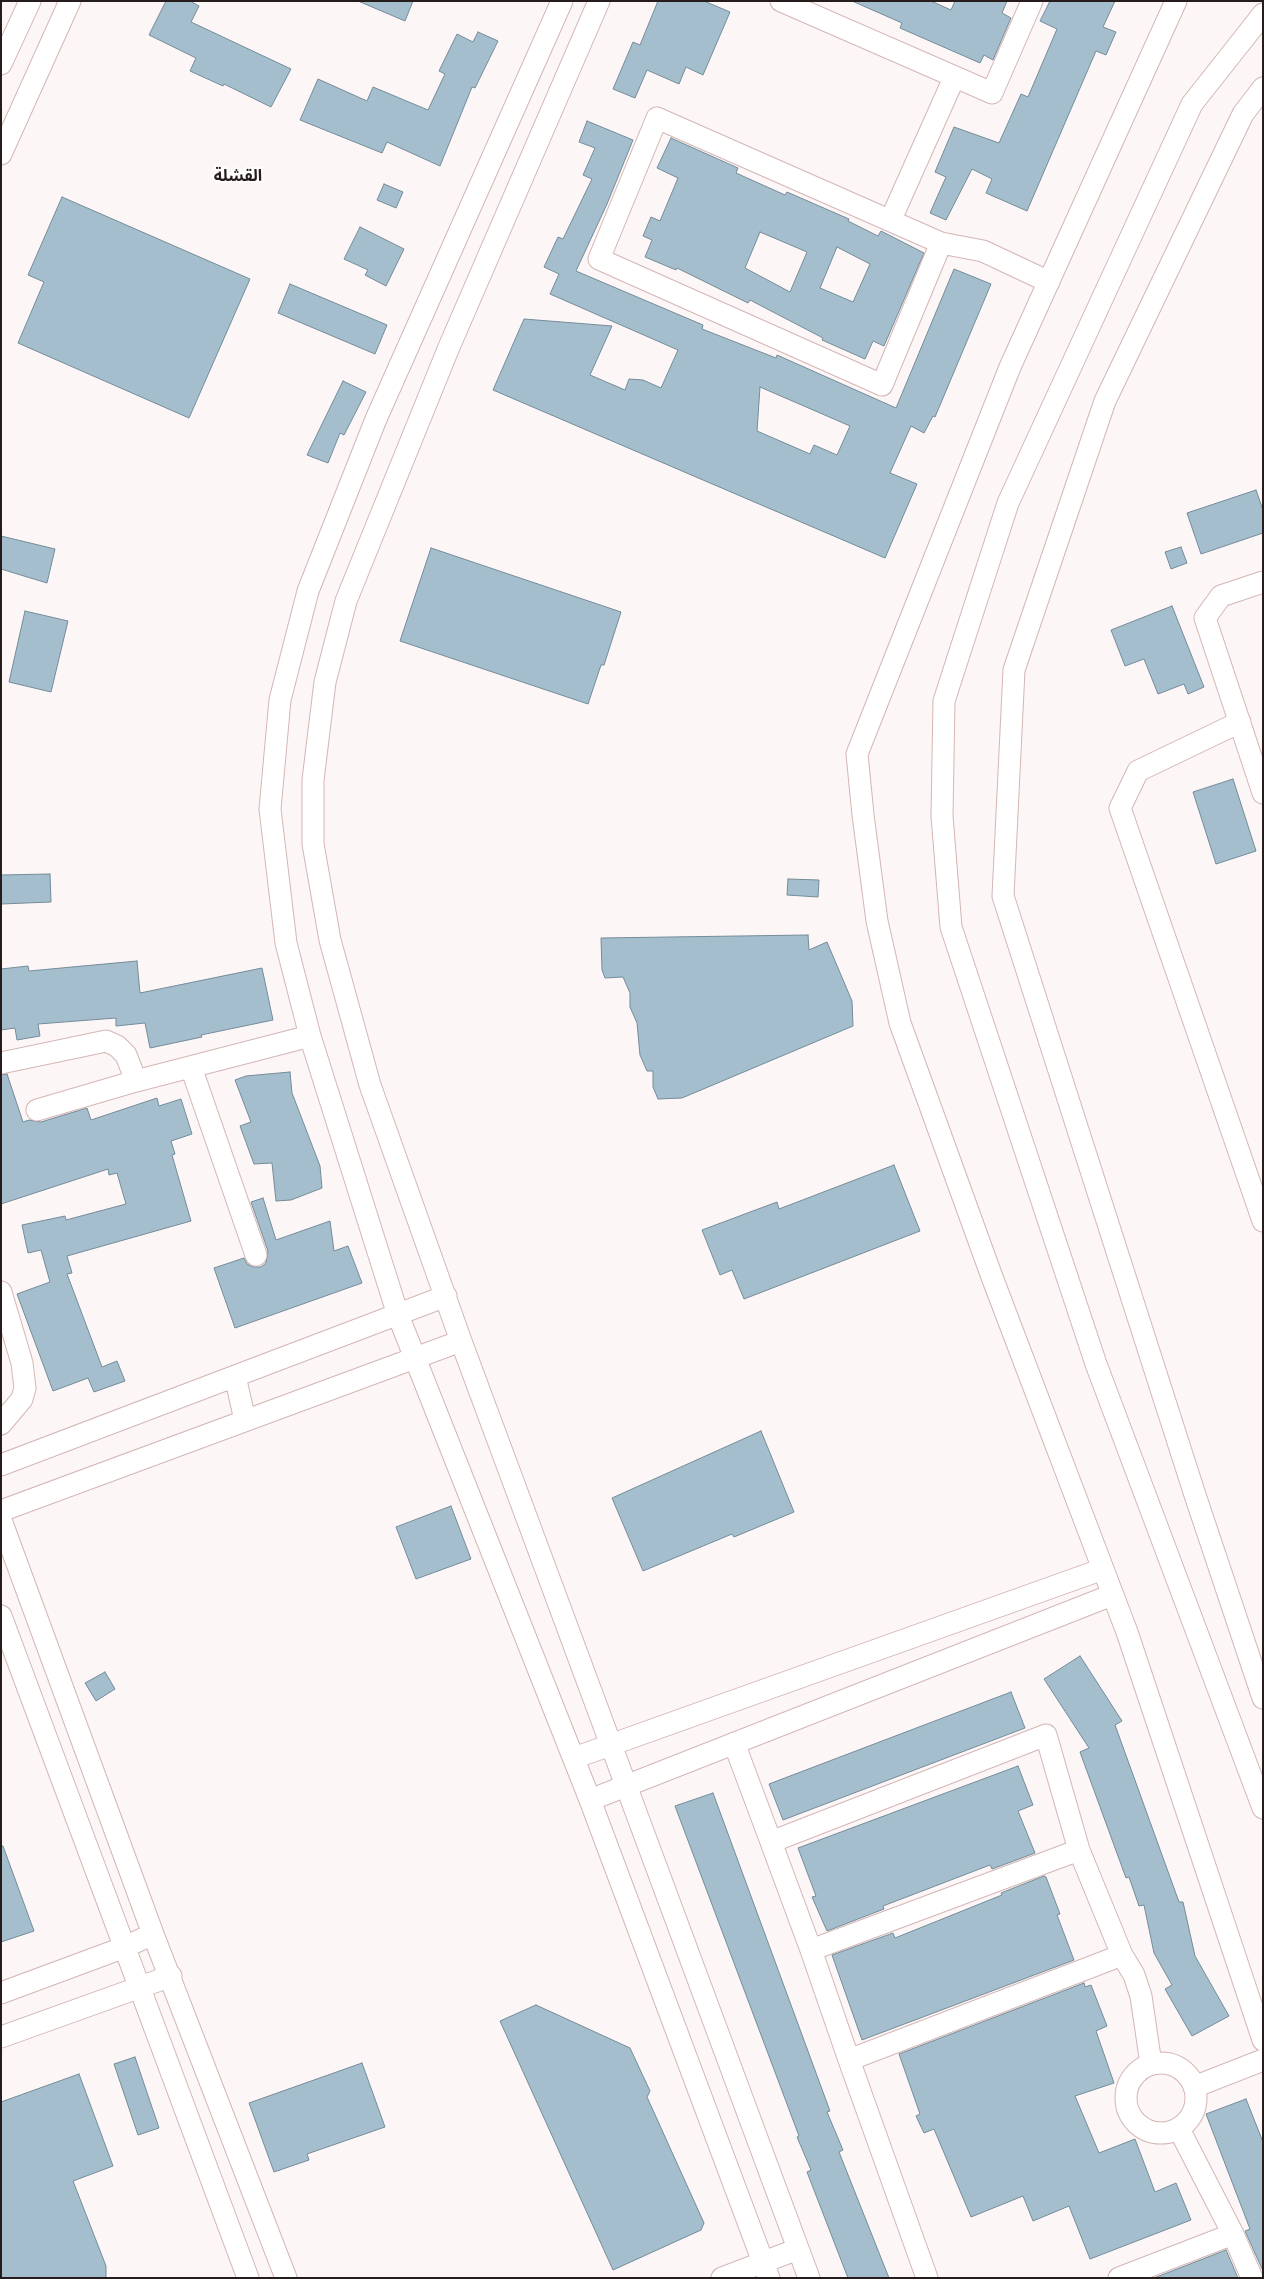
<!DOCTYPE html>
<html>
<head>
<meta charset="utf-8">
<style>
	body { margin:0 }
	#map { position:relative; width:1264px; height:2279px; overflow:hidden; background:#fcf6f6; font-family:"Noto Sans",sans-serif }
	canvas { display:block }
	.frame { position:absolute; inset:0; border:2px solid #271c1c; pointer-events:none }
</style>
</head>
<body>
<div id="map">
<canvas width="1264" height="2279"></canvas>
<div class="frame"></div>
</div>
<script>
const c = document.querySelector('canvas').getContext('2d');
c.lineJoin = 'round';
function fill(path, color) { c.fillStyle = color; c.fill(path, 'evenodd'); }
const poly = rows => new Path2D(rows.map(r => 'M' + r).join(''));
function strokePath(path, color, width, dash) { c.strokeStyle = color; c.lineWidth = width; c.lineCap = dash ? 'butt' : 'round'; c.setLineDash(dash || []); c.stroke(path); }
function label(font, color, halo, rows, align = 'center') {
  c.font = font + ' "Noto Sans","Noto Sans Arabic",sans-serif'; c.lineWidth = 4; c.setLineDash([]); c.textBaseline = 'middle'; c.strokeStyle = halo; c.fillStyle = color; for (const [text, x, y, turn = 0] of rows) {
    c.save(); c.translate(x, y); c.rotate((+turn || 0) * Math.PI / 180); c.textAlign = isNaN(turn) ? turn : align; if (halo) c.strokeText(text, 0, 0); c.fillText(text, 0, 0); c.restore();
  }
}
const building = poly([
	[166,1,190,1,199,6,191,22,291,69,271,107,224,84,223,86,190,71,196,58,149,35,166,1],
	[358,1,413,1,405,21,358,1],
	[658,1,704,1,730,12,703,75,686,67,679,84,647,70,635,98,613,89,633,42,640,45,658,1],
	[852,1,931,1,951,10,955,1,1007,1,1002,13,1011,18,993,60,984,55,980,63,900,28,902,23,852,1],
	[1050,1,1115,1,1103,27,1116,32,1106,55,1096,51,1027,211,986,193,992,179,972,169,946,220,930,213,946,177,935,172,954,127,999,143,1021,94,1028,97,1057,29,1040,21,1050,1],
	[478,32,498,41,475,88,472,87,440,166,387,142,382,153,300,120,318,79,367,101,373,87,428,110,445,74,439,71,457,34,473,42,478,32],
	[587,121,633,140,607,204,576,271,703,325,702,329,776,358,777,355,896,408,954,269,991,284,935,417,933,416,924,433,911,426,890,473,917,484,885,558,493,390,524,319,612,326,590,375,625,390,629,379,643,380,661,388,678,350,550,294,559,274,544,267,558,237,563,239,592,179,583,175,595,148,579,142,587,121],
	[760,387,850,426,837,455,814,445,810,454,757,431,760,387],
	[671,138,738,168,736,173,785,195,787,192,849,219,848,221,878,236,881,231,924,253,884,346,873,341,865,359,822,340,823,338,750,300,748,303,677,268,676,270,645,257,652,240,643,236,651,217,660,221,678,178,657,168,671,138],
	[760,232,807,252,790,292,745,268,760,232],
	[837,247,870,264,853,302,820,288,837,247],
	[384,184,403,192,396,208,377,200,384,184],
	[62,197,250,279,189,418,18,343,44,282,28,275,62,197],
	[360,227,404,249,386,286,365,275,368,270,344,259,360,227],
	[290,284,387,325,375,354,278,313,290,284],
	[343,381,366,392,344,435,340,433,328,463,307,455,343,381],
	[1256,490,1263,510,1263,533,1201,554,1187,513,1256,490],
	[1,536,55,549,47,583,1,569,1,536],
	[1181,547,1187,563,1171,569,1165,552,1181,547],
	[431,548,621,612,604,665,601,665,588,704,400,641,431,548],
	[1172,606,1204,687,1188,694,1184,684,1158,694,1144,659,1125,666,1111,630,1172,606],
	[25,611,68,621,51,692,9,682,25,611],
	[1233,779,1256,851,1216,864,1193,792,1233,779],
	[50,874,51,902,1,904,1,875,50,874],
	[788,879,819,880,818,897,787,895,788,879],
	[808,935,809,950,827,942,852,1001,853,1026,682,1098,658,1099,653,1087,653,1071,647,1071,640,1055,637,1023,630,1007,630,993,623,977,605,978,602,970,601,938,808,935],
	[137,961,140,993,262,968,273,1020,201,1035,202,1037,150,1048,145,1023,116,1026,116,1018,38,1024,40,1036,17,1040,15,1028,1,1030,1,969,28,966,29,971,137,961],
	[290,1072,292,1093,320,1166,322,1188,291,1200,276,1201,272,1163,254,1164,240,1126,251,1122,235,1080,246,1076,290,1072],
	[7,1074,23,1122,29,1120,41,1122,87,1108,91,1120,157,1098,159,1106,181,1099,192,1134,171,1141,175,1154,172,1155,191,1221,67,1256,72,1273,67,1274,102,1367,117,1361,125,1381,94,1392,88,1378,53,1391,17,1294,50,1282,41,1250,28,1253,22,1225,65,1216,66,1220,126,1204,117,1173,109,1175,108,1169,1,1204,1,1075,7,1074],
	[894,1165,920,1231,744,1299,732,1270,720,1275,702,1230,777,1202,779,1209,894,1165],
	[263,1198,276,1240,330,1221,334,1251,348,1246,362,1283,235,1328,214,1268,244,1258,247,1264,253,1267,261,1267,266,1263,268,1251,251,1202,263,1198],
	[761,1431,794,1512,734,1537,732,1534,643,1571,612,1498,761,1431],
	[451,1506,471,1559,416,1579,396,1527,451,1506],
	[1080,1656,1122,1721,1115,1725,1179,1902,1183,1902,1195,1956,1229,2016,1192,2036,1165,1989,1172,1985,1154,1953,1144,1905,1139,1906,1129,1877,1126,1878,1080,1752,1089,1748,1044,1679,1080,1656],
	[105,1672,115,1689,96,1701,85,1683,105,1672],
	[1011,1692,1025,1728,783,1820,769,1784,1011,1692],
	[1018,1766,1033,1805,1018,1811,1035,1853,992,1869,990,1865,883,1906,884,1909,827,1931,812,1897,816,1896,798,1848,1018,1766],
	[713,1793,830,2111,827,2112,843,2150,839,2152,889,2278,848,2278,807,2172,811,2170,797,2137,799,2136,675,1806,713,1793],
	[1,1846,3,1846,34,1931,1,1942,1,1846],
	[1044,1876,1046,1877,1060,1914,1057,1915,1074,1960,862,2040,832,1955,893,1933,895,1938,1002,1895,1001,1893,1044,1876],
	[1084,1983,1085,1987,1091,1985,1107,2026,1096,2031,1114,2083,1075,2096,1099,2153,1135,2139,1155,2192,1176,2183,1191,2220,1090,2259,1069,2206,1033,2221,1023,2196,971,2217,934,2129,924,2133,916,2116,920,2114,899,2054,1084,1983],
	[536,2005,630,2048,650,2091,647,2097,704,2223,701,2230,613,2270,500,2021,536,2005],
	[135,2057,159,2128,138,2135,114,2064,135,2057],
	[362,2063,385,2127,307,2154,309,2160,274,2172,249,2103,362,2063],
	[79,2074,113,2166,73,2181,106,2266,106,2278,1,2278,1,2102,79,2074],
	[1246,2099,1263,2142,1263,2271,1245,2231,1250,2229,1206,2114,1246,2099],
	[1226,2250,1238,2278,1154,2278,1226,2250]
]);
const minor = poly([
	[562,1,376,419,308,591,280,700,270,809,286,943,310,1036,398,1315,590,1800,769,2278],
	[599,1,449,347,346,601,325,682,313,780,313,844,330,940,370,1085,461,1341,809,2278],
	[781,1,992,93,1032,1],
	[1176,1,1010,367,857,754,863,815,877,921,900,1023,992,1277,1127,1632,1263,2040],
	[1263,14,1192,104,1008,503,944,701,942,816,951,927,1096,1364,1263,1808],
	[1,64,30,1],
	[1263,88,1243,114,1105,401,1014,670,1003,896,1195,1495,1263,1698],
	[657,118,941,243,882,385,599,259,657,118],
	[1,154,70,1],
	[891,219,954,78],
	[941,243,983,251,1049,282],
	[1263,582,1221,596,1205,618,1263,793],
	[1240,722,1138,771,1120,808,1263,1221],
	[1,1063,106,1041,117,1046,126,1055,136,1081],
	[191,1067,256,1255],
	[37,1110,136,1081,310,1036],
	[1,1292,22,1363,25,1388,22,1399,1,1424],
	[235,1376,245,1420],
	[1,1465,446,1296],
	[1,1511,461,1341],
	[1,1520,153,1934,286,2278],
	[1,1616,248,2278],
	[734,1743,771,1842],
	[574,1758,1103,1569],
	[590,1800,1112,1595],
	[811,1950,1079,1850],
	[1,1993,125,1947,153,1934],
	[1,2037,171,1976],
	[849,2060,811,1950,771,1842,1046,1735,1079,1850,1122,1955],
	'1126 2098a35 35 0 1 1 70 0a35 35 0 1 1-70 0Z',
	[1194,2087,1263,2060],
	[1179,2129,1233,2234,1252,2278],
	[722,2278,798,2249],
	[927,2278,849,2060,1122,1955,1134,1975,1141,1996,1151,2064],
	[1119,2278,1233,2234]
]);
const neighbourhoodNames = [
	["القشلة",238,176]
];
fill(building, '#a5becd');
strokePath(building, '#748b99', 1);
strokePath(minor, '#d4b6b5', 23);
strokePath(minor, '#fff', 21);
label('bold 16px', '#271c1c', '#fff', neighbourhoodNames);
</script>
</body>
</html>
